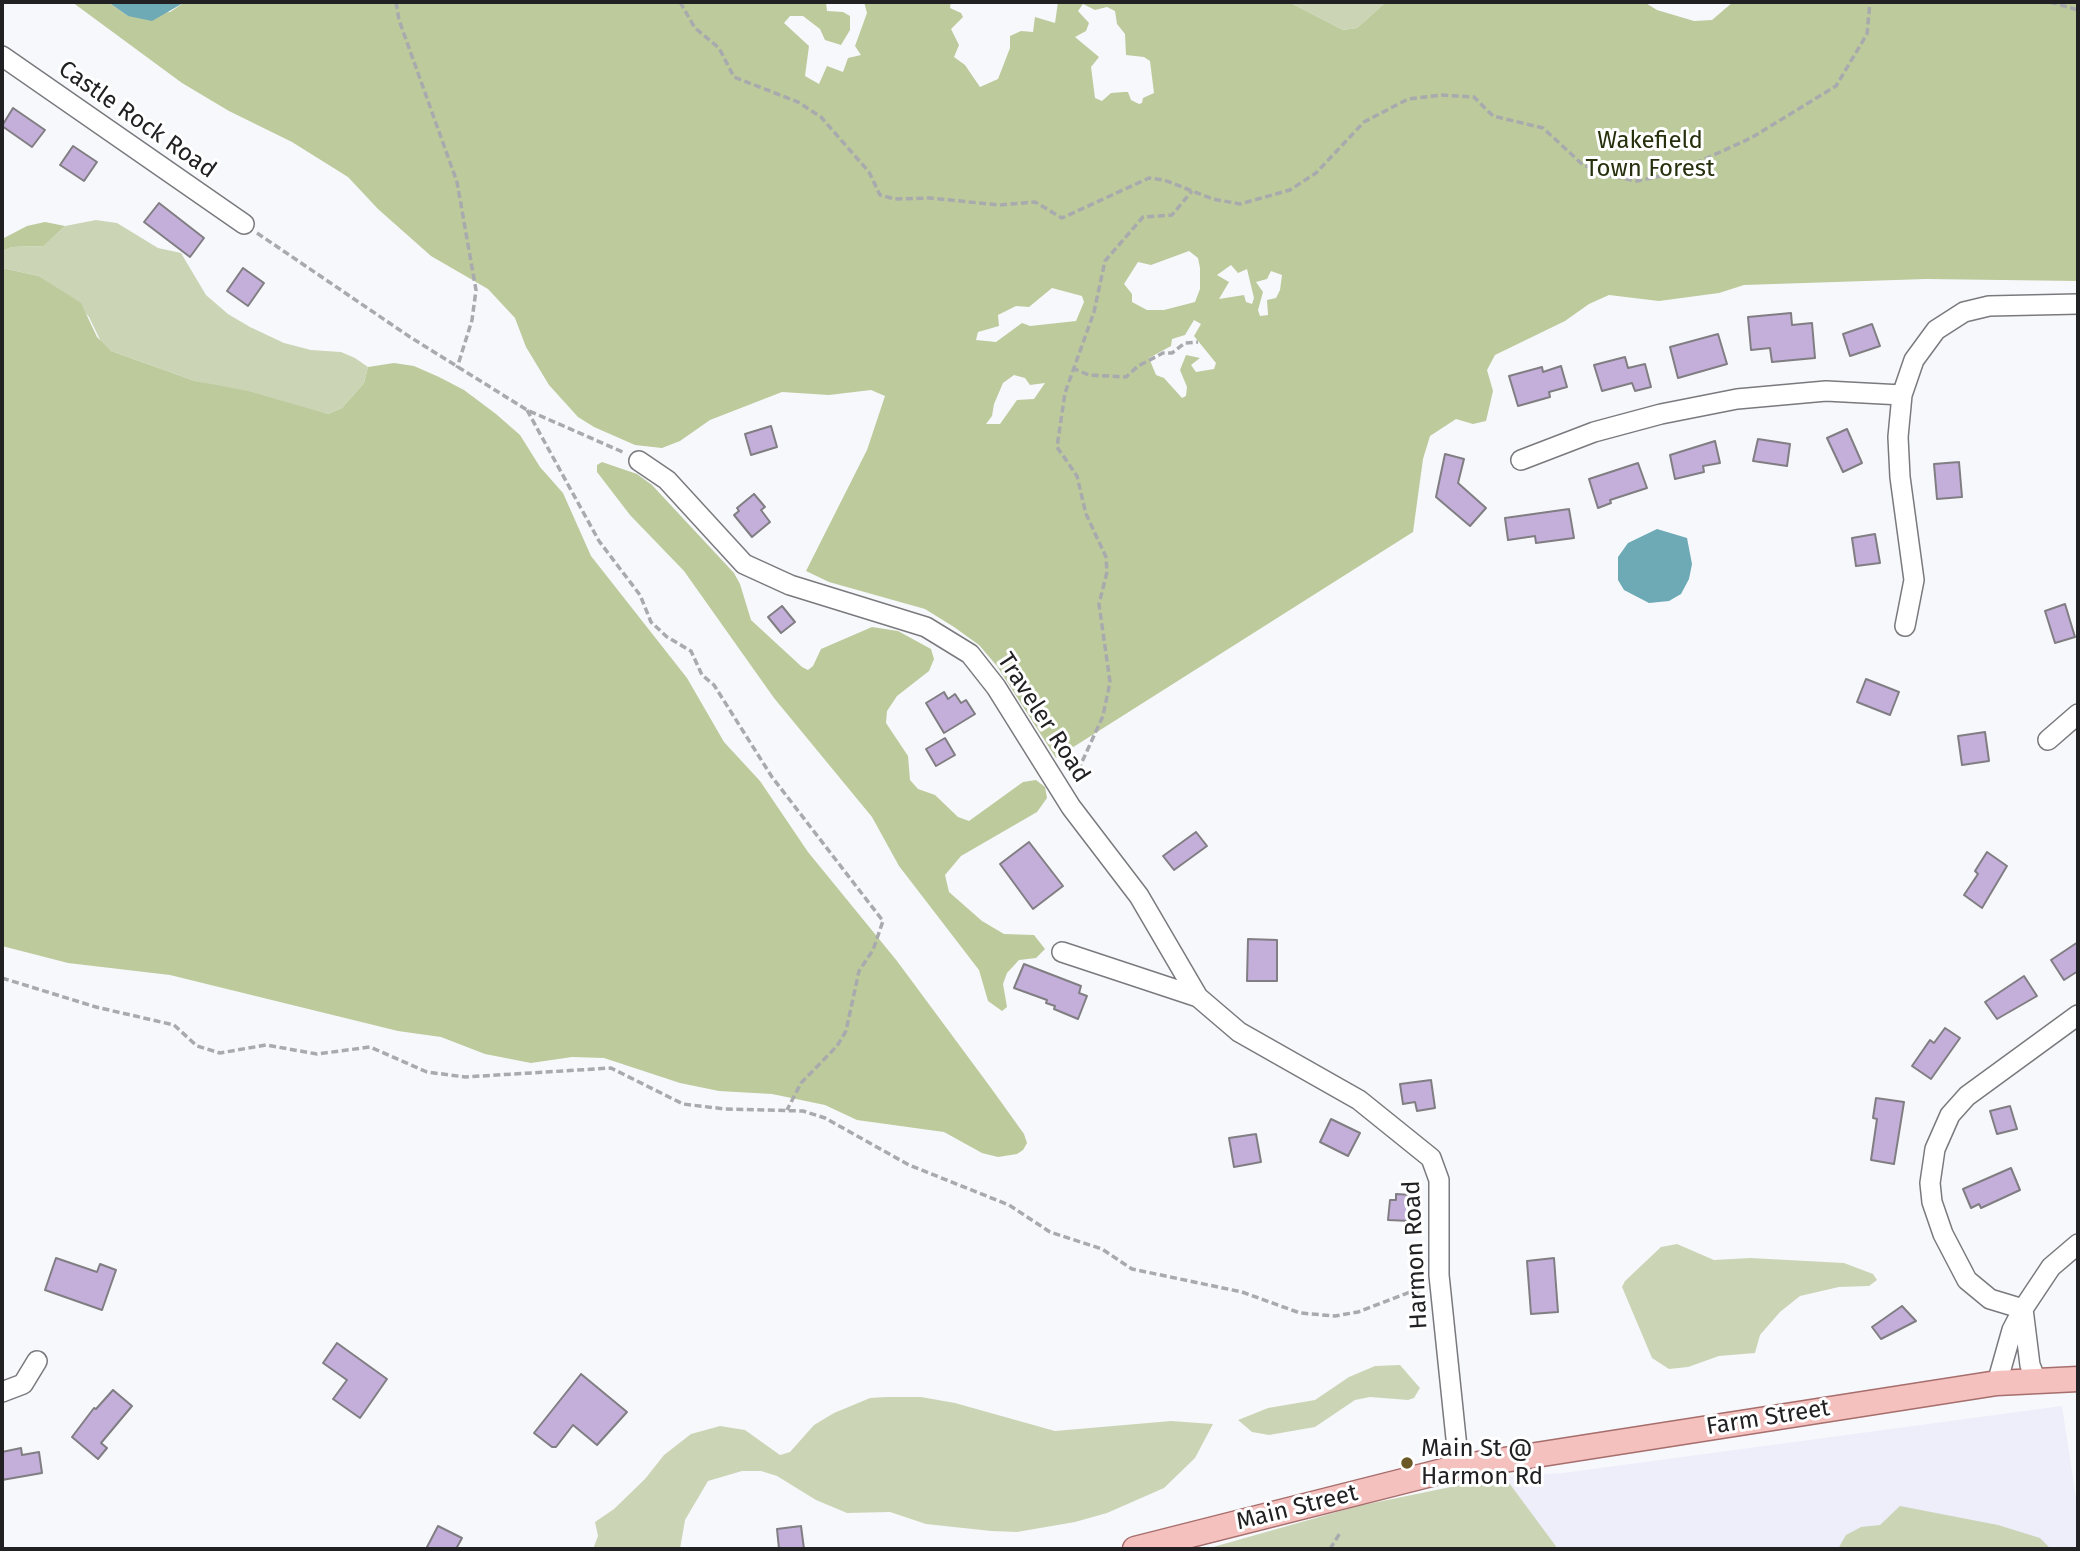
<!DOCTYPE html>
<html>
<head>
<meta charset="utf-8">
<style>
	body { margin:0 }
	#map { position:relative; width:2080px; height:1551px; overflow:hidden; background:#f7f8fc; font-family:"Fira Sans",sans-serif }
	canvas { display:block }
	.frame { position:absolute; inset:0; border:4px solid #212123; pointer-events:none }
</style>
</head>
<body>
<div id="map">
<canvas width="2080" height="1551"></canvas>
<div class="frame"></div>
</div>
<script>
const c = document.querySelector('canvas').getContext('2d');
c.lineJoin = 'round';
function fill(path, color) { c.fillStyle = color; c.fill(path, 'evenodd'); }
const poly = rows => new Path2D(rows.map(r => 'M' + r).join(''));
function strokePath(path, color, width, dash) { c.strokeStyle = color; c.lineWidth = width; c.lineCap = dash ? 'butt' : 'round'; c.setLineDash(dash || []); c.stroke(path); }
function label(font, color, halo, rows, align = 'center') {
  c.font = font + ' "Fira Sans",sans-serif'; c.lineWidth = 6; c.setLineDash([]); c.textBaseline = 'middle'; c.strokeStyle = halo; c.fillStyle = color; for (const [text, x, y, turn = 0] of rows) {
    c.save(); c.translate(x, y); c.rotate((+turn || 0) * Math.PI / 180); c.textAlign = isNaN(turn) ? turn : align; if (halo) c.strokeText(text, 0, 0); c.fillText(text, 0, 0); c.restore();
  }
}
const built = poly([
	[2062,1406,2077,1505,2078,1549,1558,1549,1504,1476,1563,1473]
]);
const green = poly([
	[1289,2,1386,2,1357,28,1343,30],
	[96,220,117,223,158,248,181,253,206,295,228,314,250,327,284,343,311,350,341,352,355,358,368,367,364,383,342,408,328,414,195,381,111,351,103,346,89,317,72,298,39,276,2,268,2,251,12,247,44,246,65,226],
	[1677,1244,1714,1260,1750,1258,1844,1263,1873,1274,1877,1280,1869,1286,1839,1287,1800,1296,1780,1312,1760,1335,1755,1353,1719,1356,1688,1367,1669,1369,1652,1358,1622,1287,1625,1281,1661,1247],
	[1400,1365,1420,1388,1414,1398,1408,1400,1370,1397,1355,1400,1315,1427,1269,1435,1252,1432,1238,1420,1268,1408,1315,1400,1349,1377,1375,1366],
	[886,1397,921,1397,955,1403,1055,1431,1171,1421,1213,1424,1195,1458,1164,1488,1107,1513,1075,1522,1017,1532,991,1531,926,1524,890,1512,847,1513,816,1500,777,1476,761,1471,742,1471,708,1481,685,1520,680,1549,593,1549,598,1536,595,1522,614,1509,645,1479,664,1455,691,1434,720,1426,745,1430,780,1455,790,1452,814,1425,834,1413,870,1398],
	[1504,1476,1558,1549,1206,1549,1358,1506],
	[1900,1506,1998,1525,2040,1538,2051,1549,1838,1549,1846,1535,1861,1527,1880,1525]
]);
const forest = poly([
	[72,2,108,2,128,16,170,12,185,2,826,2,827,11,843,12,850,16,850,30,841,45,825,40,820,29,803,16,790,16,784,23,809,46,805,76,819,84,827,66,843,72,848,58,861,55,855,46,867,13,864,2,951,2,950,8,961,13,963,17,951,29,959,45,954,57,965,65,980,87,998,79,1010,48,1010,36,1021,31,1033,32,1035,17,1055,23,1058,2,1289,2,1343,30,1357,28,1386,2,1644,2,1657,10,1694,21,1712,20,1733,2,2078,2,2078,281,1926,279,1744,285,1719,293,1659,301,1609,295,1589,304,1565,321,1495,355,1487,370,1493,391,1486,421,1473,424,1456,419,1430,436,1423,459,1413,532,1056,758,997,666,979,645,954,627,925,609,829,582,806,571,867,450,885,396,871,390,829,395,782,392,710,420,680,441,662,448,635,445,594,427,578,417,549,385,526,347,515,318,488,289,431,256,378,209,348,177,292,142,229,111,182,83],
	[1083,4,1095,10,1107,7,1115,11,1117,24,1125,34,1126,55,1144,57,1150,61,1154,93,1143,98,1142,103,1139,104,1131,100,1128,92,1124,92,1111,93,1102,101,1095,98,1091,67,1099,57,1075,37,1086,31,1089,23,1078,11],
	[1189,251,1198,258,1200,268,1200,289,1195,302,1164,310,1147,310,1132,302,1132,294,1124,284,1138,262,1151,265],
	[1231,265,1238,273,1247,269,1254,298,1252,304,1246,302,1244,295,1219,299,1229,282,1217,275],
	[1271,271,1282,275,1280,290,1276,298,1267,300,1268,315,1260,316,1258,310,1263,292,1256,282,1267,279],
	[1052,288,1082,296,1084,302,1076,321,1030,326,1022,323,996,342,976,340,978,332,999,326,998,315,1016,306,1029,307],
	[1194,320,1201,324,1194,336,1216,363,1214,369,1196,372,1191,365,1200,358,1186,355,1180,370,1187,387,1186,396,1182,398,1164,378,1156,375,1149,358,1171,346,1172,339,1185,335],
	[1014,375,1025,378,1030,385,1045,383,1034,399,1017,400,1000,424,986,424,992,416,994,404,1003,383],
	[45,222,65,226,44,246,12,247,2,251,2,239,27,226],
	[2,268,39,276,81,303,97,337,111,351,195,381,248,391,328,414,342,408,364,383,368,367,394,363,414,366,439,377,464,390,496,414,520,435,540,467,563,493,591,556,687,678,724,742,760,781,808,852,897,961,991,1088,1024,1134,1027,1143,1023,1150,1017,1154,998,1157,982,1153,944,1132,857,1120,825,1105,772,1094,719,1091,680,1083,604,1058,572,1057,531,1063,485,1054,441,1037,398,1031,170,975,68,963,2,946],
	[602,462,637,474,652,485,734,573,740,584,751,620,802,667,808,670,813,666,821,649,872,627,898,631,931,649,934,659,929,671,897,696,887,711,886,723,908,756,910,780,918,789,935,795,958,817,969,821,1023,782,1036,780,1045,787,1047,798,1037,812,961,856,945,875,949,892,982,921,1004,934,1034,935,1045,949,1036,958,1019,960,1007,973,1003,984,1007,1007,1002,1011,988,1001,979,970,899,866,872,817,774,698,684,571,630,515,597,472,597,465]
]);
const water = poly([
	[108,2,185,2,152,21,128,16],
	[1657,529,1687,538,1692,564,1689,579,1681,594,1669,601,1649,603,1624,590,1618,580,1618,557,1628,543]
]);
const building = poly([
	[13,108,45,130,32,147,2,126,13,108],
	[73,146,97,162,84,181,60,165,73,146],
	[159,203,204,238,190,257,144,222,159,203],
	[243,268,264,283,248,306,227,291,243,268],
	[1791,313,1792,325,1812,323,1815,358,1772,362,1770,348,1751,350,1748,317,1791,313],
	[1872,324,1880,346,1850,356,1843,334,1872,324],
	[1718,334,1727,364,1678,378,1670,347,1718,334],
	[1625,357,1628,368,1645,364,1651,387,1635,391,1632,383,1602,391,1594,365,1625,357],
	[1561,366,1567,387,1549,392,1550,397,1518,406,1509,376,1542,367,1543,372,1561,366],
	[771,426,777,447,751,455,745,434,771,426],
	[1847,429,1862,463,1843,472,1827,438,1847,429],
	[1758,439,1790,444,1787,466,1753,461,1758,439],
	[1715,441,1720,463,1703,466,1704,472,1675,479,1670,455,1715,441],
	[1445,454,1464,459,1458,483,1486,508,1470,526,1436,497,1445,454],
	[1959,462,1962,497,1937,499,1934,464,1959,462],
	[1638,463,1647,488,1610,500,1611,503,1598,508,1589,479,1638,463],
	[754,494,765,507,761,510,770,522,752,537,734,515,739,511,737,508,754,494],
	[1569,509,1574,538,1536,543,1535,536,1508,540,1505,518,1569,509],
	[1875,534,1880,563,1856,566,1852,538,1875,534],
	[2065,604,2075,637,2055,643,2045,611,2065,604],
	[782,606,795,622,781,633,768,617,782,606],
	[1866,679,1899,692,1890,715,1857,702,1866,679],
	[944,692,948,699,955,694,961,703,966,700,975,714,944,733,926,703,944,692],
	[1985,732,1989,761,1962,765,1958,736,1985,732],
	[945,738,955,755,936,766,926,749,945,738],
	[1196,832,1207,846,1174,870,1163,856,1196,832],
	[1029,842,1063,886,1033,909,1000,864,1029,842],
	[1987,852,2007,866,1982,908,1964,895,1978,874,1975,871,1987,852],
	[1248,939,1277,940,1277,981,1247,981,1248,939],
	[2078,942,2078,971,2064,980,2051,960,2078,942],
	[1024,964,1081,986,1079,993,1087,996,1078,1019,1054,1009,1055,1006,1046,1003,1047,1000,1014,988,1024,964],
	[2024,976,2037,996,1997,1019,1985,1002,2024,976],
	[1945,1028,1960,1038,1931,1079,1912,1066,1930,1040,1934,1043,1945,1028],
	[1431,1080,1435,1108,1417,1111,1415,1102,1403,1104,1400,1084,1431,1080],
	[1876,1098,1904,1102,1894,1164,1871,1160,1877,1119,1873,1118,1876,1098],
	[2010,1106,2017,1129,1997,1134,1990,1111,2010,1106],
	[1331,1119,1360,1133,1348,1156,1320,1142,1331,1119],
	[1256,1134,1261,1162,1234,1167,1229,1138,1256,1134],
	[2011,1168,2020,1190,1981,1208,1979,1204,1971,1208,1963,1189,2011,1168],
	[1396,1194,1412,1195,1410,1221,1388,1220,1390,1200,1396,1200,1396,1194],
	[56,1258,97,1272,100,1264,116,1270,102,1310,45,1290,56,1258],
	[1554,1258,1558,1312,1531,1314,1527,1261,1554,1258],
	[1902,1306,1916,1321,1881,1339,1872,1327,1902,1306],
	[337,1343,387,1379,360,1418,333,1399,347,1380,323,1363,337,1343],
	[581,1374,627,1412,597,1445,573,1425,556,1447,552,1447,534,1433,581,1374],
	[113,1390,132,1406,101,1443,107,1448,98,1459,72,1437,94,1408,96,1409,113,1390],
	[21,1448,22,1455,39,1452,42,1473,2,1480,2,1452,21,1448],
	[438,1526,462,1538,456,1549,426,1549,438,1526],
	[801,1526,804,1549,779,1549,777,1529,801,1526]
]);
const path = poly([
	[396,2,399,20,457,182,476,290,472,320,457,368],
	[680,2,695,28,719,48,734,77,798,102,821,117,869,172,880,195,895,199,930,198,999,205,1035,202,1062,218,1149,178,1164,180,1213,199,1240,204,1290,190,1316,173,1364,122,1408,99,1441,95,1474,97,1493,116,1543,128,1582,164,1605,175,1637,181,1674,173,1751,138,1836,86,1867,34,1870,2],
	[2050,2,2078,10],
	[257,233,410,337,527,410,625,453],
	[1072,368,1089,375,1126,377,1138,366,1163,353,1172,353,1185,343,1198,342],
	[527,410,599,541,640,595,651,622,667,637,691,651,702,675,714,685,772,777,883,921,873,950,859,971,846,1031,837,1046,801,1083,787,1110],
	[1076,781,1081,764,1103,716,1110,682,1099,604,1107,572,1106,557,1086,514,1077,476,1057,447,1065,393,1094,312,1105,261,1143,217,1172,215,1192,191],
	[2,978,96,1007,174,1025,197,1046,220,1053,266,1045,317,1054,370,1047,427,1072,465,1077,611,1068,683,1104,725,1109,803,1111,825,1118,909,1165,1009,1205,1050,1232,1102,1249,1132,1269,1242,1292,1300,1313,1335,1316,1358,1312,1410,1292,1423,1291],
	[1330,1549,1340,1533]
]);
const minor = poly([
	[2,56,244,224],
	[1521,460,1594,432,1661,414,1737,399,1826,391,1902,395],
	[639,461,667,480,744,564,790,585,926,627,970,654,996,687,1071,807,1139,896,1198,997,1239,1032,1359,1100,1431,1158,1439,1180,1439,1275,1459,1467],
	[1905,626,1914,580,1900,477,1898,437,1902,395,1914,360,1936,330,1964,312,1989,306,2078,304],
	[2048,740,2078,714],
	[1062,952,1198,997],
	[2023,1309,1990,1299,1967,1280,1943,1234,1932,1202,1930,1183,1935,1149,1950,1115,1967,1096,2078,1015],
	[2023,1309,2030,1365,2036,1380],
	[1997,1383,2012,1330,2023,1309,2051,1267,2078,1244],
	[2,1392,23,1384,37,1361]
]);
const major = poly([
	[1135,1549,1459,1467,1997,1383,2078,1379]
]);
const markers = [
	[1407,1463,7,"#6b5927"]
];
const streetNames = [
	["Castle Rock Road",137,120,35],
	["Traveler Road",1043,718,57],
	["Harmon Road",1416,1255,-93],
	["Farm Street",1768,1418,-9],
	["Main Street",1297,1508,-14]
];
const parkNames = [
	["Wakefield",1650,141],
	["Town Forest",1650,169]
];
const poiNames = [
	["Main St @",1421,1449],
	["Harmon Rd",1421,1477]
];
fill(built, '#edeefa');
fill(green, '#cbd5b6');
fill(forest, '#bcca9c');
fill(water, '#6daab5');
fill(building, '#c4afda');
strokePath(building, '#807e82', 2);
strokePath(minor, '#7a7a7e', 22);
strokePath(major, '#a66e6c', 27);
strokePath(path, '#a9aaad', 3.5, [7, 3.5]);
strokePath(minor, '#fff', 19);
strokePath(major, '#f4c1bf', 24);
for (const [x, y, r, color] of markers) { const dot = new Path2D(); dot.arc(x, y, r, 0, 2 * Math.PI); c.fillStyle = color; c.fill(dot); strokePath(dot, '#fff', 2.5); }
label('24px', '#212123', '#fff', streetNames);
label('24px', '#26300c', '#fff', parkNames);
label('24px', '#212123', '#fff', poiNames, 'left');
</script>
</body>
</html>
